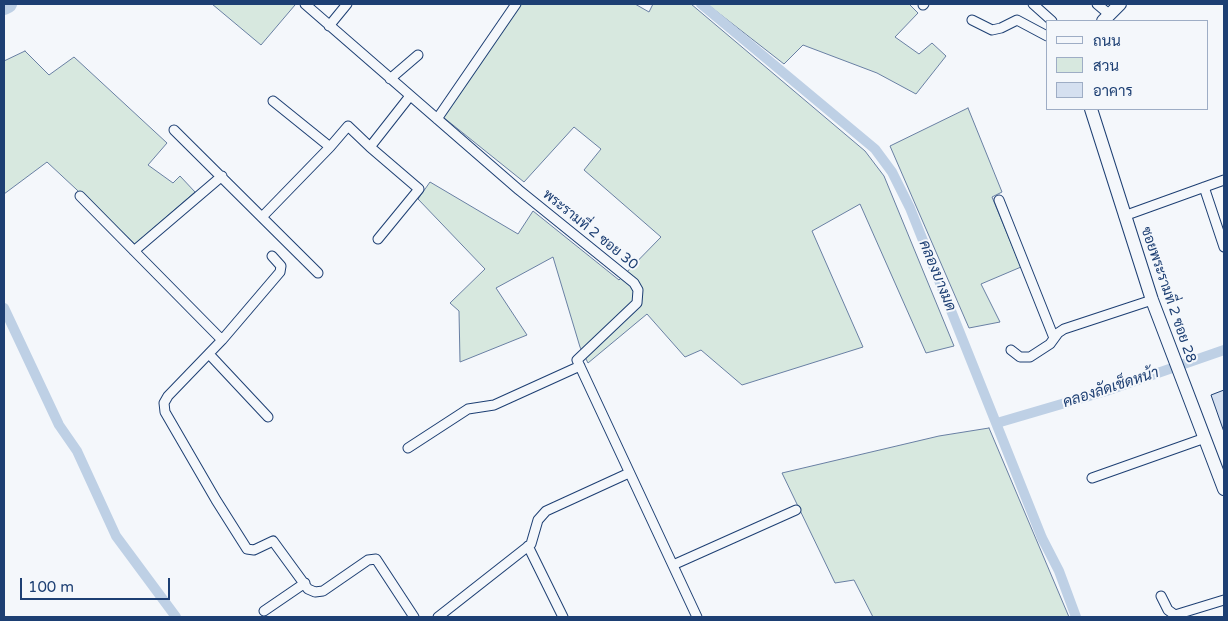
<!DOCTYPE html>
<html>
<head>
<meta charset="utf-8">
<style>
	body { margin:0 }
	#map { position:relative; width:1228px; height:621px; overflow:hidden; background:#f4f7fb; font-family:"Varela Round",Sarabun,sans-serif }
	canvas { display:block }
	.frame { position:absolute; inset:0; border:5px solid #1d3f73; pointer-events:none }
	.legend { position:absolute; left:1046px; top:20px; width:162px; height:90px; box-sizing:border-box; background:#f4f7fb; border:1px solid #9eadc5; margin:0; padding:6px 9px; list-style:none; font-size:15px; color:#1d3f73 }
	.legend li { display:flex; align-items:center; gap:10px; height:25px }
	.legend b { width:25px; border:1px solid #9eadc5 }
	.scale { position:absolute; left:20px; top:578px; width:150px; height:22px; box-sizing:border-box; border:2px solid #1d3f73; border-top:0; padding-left:6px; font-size:15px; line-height:18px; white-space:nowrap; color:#1d3f73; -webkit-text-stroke:4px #f4f7fb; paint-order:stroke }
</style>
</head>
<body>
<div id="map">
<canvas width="1228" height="621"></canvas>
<div class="frame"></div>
<ul class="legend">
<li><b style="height:6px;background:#f4f7fb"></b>ถนน</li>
<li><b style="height:14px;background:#d7e8df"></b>สวน</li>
<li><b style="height:14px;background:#d5e0f0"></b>อาคาร</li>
</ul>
<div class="scale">100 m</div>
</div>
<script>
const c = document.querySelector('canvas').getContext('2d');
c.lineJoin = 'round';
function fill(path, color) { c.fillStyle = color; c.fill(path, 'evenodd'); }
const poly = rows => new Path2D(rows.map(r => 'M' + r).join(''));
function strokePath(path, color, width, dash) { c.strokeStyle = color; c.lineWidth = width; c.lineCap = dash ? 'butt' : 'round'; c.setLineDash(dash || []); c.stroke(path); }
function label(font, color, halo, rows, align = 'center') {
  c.font = font + ' "Varela Round",Sarabun,sans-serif'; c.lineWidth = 4; c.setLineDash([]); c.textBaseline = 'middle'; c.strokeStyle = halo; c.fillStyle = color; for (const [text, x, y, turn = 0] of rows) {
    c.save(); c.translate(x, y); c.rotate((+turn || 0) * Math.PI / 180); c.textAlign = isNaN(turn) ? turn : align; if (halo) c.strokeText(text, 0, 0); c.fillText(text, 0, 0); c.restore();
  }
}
const green = poly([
	[212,4,293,4,295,5,261,45,212,4],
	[519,4,635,4,649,12,653,4,691,4,865,151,884,176,954,346,926,353,860,204,812,231,863,347,742,385,701,350,685,357,647,314,588,363,580,347,553,257,496,288,527,335,460,362,459,311,450,303,485,269,418,199,430,182,518,234,533,211,619,280,661,237,584,170,601,149,574,127,524,182,443,117,519,4],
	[707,4,909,4,918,13,895,37,919,54,932,43,946,56,916,94,877,73,803,45,784,64,707,4],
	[25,51,49,75,74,57,167,143,148,165,173,183,180,176,195,192,135,244,47,162,4,194,4,61,25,51],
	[968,108,1002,192,992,197,1021,267,981,284,1000,322,969,328,890,146,968,108],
	[989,428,1069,617,873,617,854,580,835,583,782,473,939,436,989,428]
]);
const canal = poly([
	[701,4,875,149,892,172,910,208,1042,538,1059,571,1076,617],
	[4,308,59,425,77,451,116,536,176,617],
	[997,423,1106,391,1224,350]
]);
const river = poly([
	[4,6,8,4]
]);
const building = poly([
	[1224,390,1224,432,1211,395,1224,390]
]);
const street = poly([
	[305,4,519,190,634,283,638,290,637,303,577,360,697,617],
	[1033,4,1052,21],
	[1097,4,1110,15],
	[923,5,924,4],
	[972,20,992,30,1001,28,1017,20,1047,36],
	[329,26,347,4],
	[390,79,418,55],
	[273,101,330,147,348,126,370,147],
	[437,119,516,4],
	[174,130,318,273],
	[1204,187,1224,247],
	[80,196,222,340],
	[999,200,1054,338],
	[263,216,330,147],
	[1124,216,1224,180],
	[378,239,419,189,370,147,410,96],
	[134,251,222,176],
	[272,256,281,266,280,272,222,340,168,396,164,403,165,412,216,500,247,549,254,550,273,541,308,589,315,592,323,591,368,560,376,559,414,617],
	[1011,350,1020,357,1030,357,1050,344,1058,333,1064,329,1152,300],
	[209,354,268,417],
	[408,448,468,409,494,405,580,366],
	[1092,478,1205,438],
	[528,546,563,617],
	[673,565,796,510],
	[1161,596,1168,610,1175,615,1224,600],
	[264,611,305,583],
	[438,617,531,544,538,520,546,511,629,473]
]);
const secondary = poly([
	[1103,21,1120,4],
	[1091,109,1152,300,1224,489]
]);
const streetNames = [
	["พระรามที่ 2 ซอย 30",590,230,39],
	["ซอยพระรามที่ 2 ซอย 28",1168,295,71]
];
const waterNames = [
	["คลองบางมด",937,276,68],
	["คลองลัดเช็ดหน้า",1111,388,-18]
];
fill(green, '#d7e8df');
strokePath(green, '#687fa3', 1);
strokePath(canal, '#bed0e5', 10);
strokePath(river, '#bed0e5', 18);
fill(building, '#d5e0f0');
strokePath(building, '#1d3f73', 1);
strokePath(street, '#1d3f73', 11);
strokePath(secondary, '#1d3f73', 14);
strokePath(street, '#f4f7fb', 9);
strokePath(secondary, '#f4f7fb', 12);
label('14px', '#1d3f73', '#f4f7fb', streetNames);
label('italic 15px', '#1d3f73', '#f4f7fb', waterNames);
</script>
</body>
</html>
